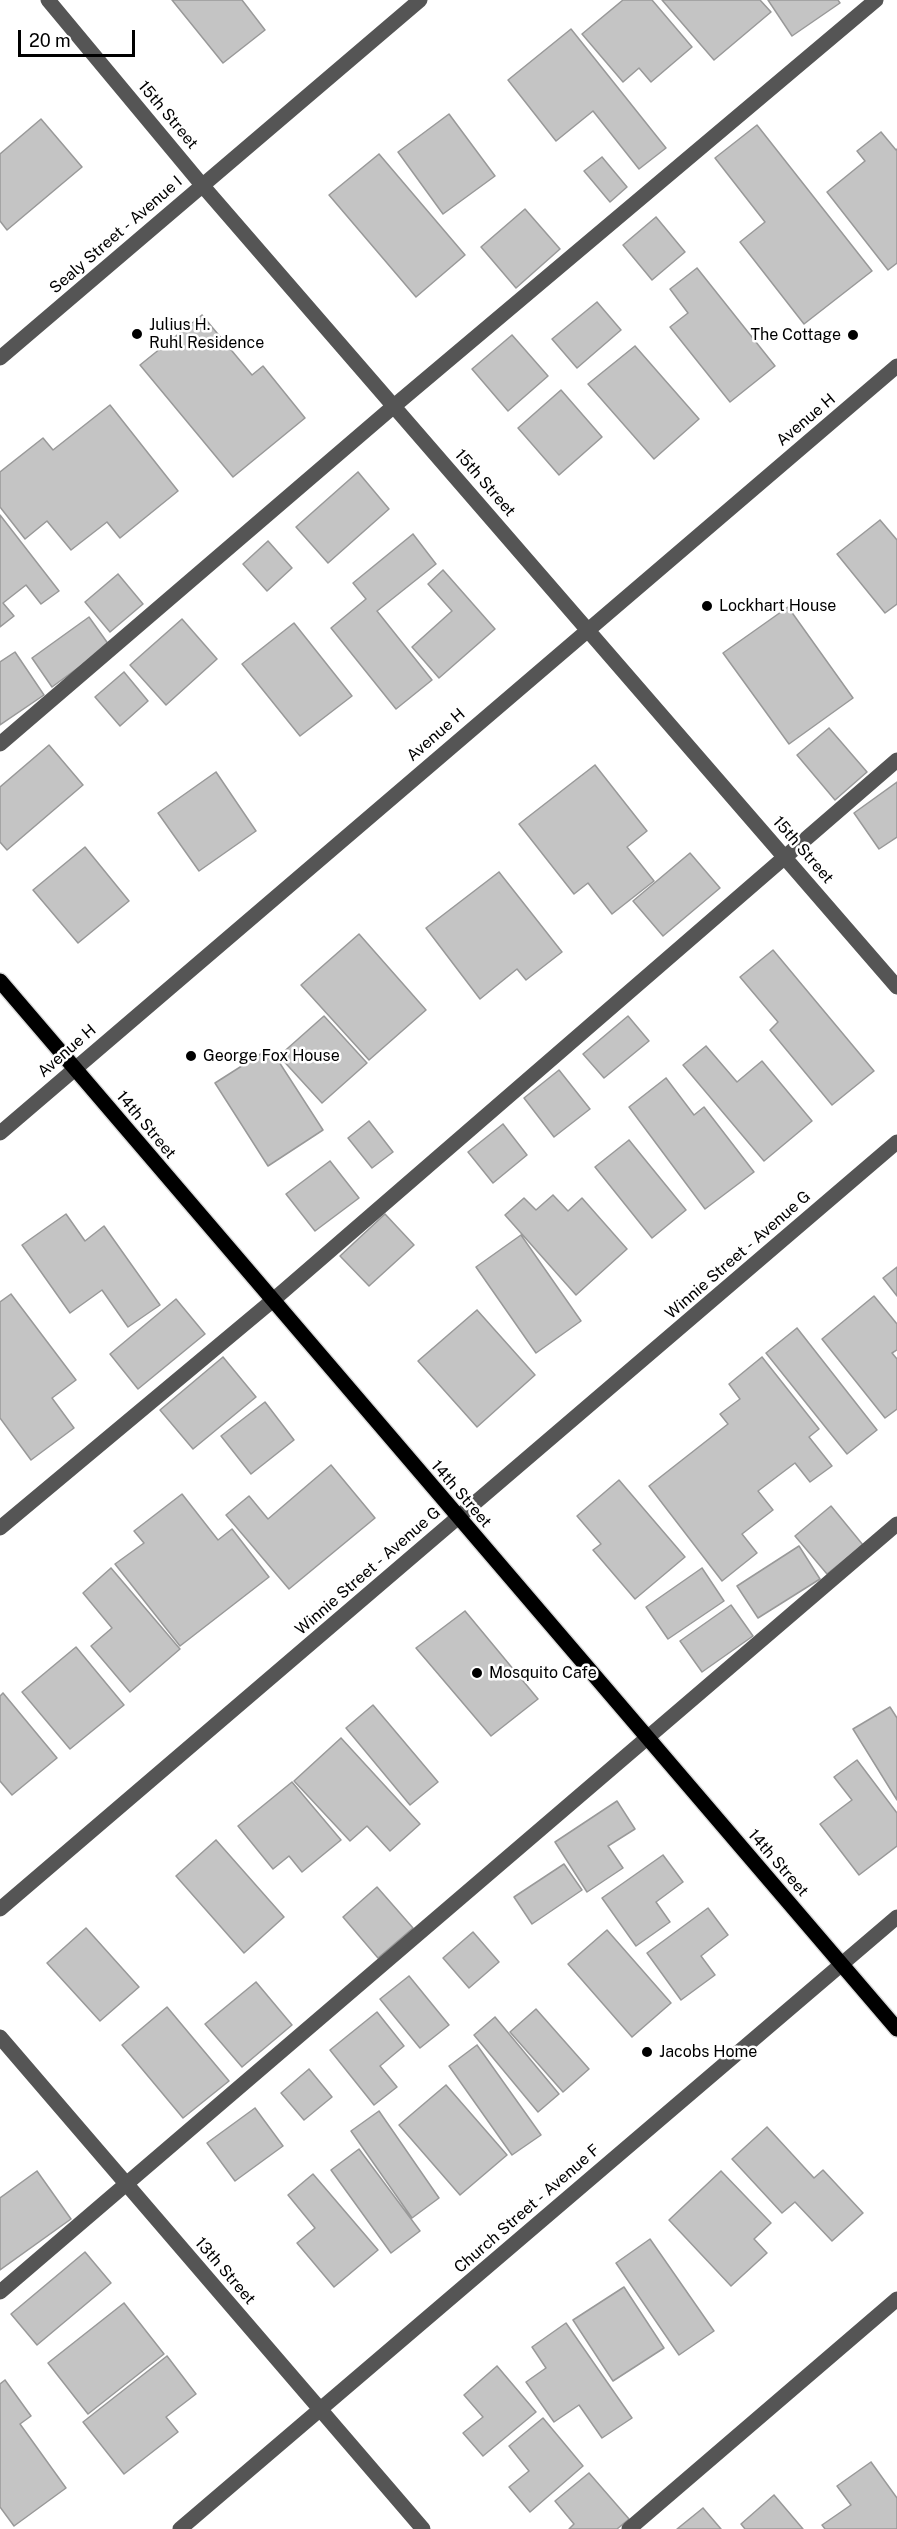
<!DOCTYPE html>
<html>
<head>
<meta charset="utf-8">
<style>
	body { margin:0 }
	#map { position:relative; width:897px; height:2529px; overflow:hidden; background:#fff; font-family:"Public Sans",sans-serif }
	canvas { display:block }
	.scale { position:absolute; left:18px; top:30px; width:117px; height:27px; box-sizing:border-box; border:3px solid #000; border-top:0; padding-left:8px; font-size:18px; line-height:21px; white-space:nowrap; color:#000; -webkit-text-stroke:4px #fff; paint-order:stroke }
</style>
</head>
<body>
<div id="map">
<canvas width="897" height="2529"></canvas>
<div class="scale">20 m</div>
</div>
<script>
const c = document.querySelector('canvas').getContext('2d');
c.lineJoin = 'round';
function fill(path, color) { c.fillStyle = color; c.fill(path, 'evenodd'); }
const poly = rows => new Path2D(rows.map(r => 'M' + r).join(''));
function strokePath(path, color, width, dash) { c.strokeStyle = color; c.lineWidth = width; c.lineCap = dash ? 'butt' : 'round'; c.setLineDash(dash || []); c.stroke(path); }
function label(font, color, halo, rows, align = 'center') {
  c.font = font + ' "Public Sans",sans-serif'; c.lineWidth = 5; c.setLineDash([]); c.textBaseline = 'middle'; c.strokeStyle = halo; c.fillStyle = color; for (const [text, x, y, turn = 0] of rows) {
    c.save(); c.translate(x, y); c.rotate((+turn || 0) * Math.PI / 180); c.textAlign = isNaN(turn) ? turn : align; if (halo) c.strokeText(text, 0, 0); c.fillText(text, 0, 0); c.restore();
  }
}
const building = poly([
	[172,0,242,0,265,30,223,63,172,0],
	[623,0,652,0,692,47,651,82,639,68,623,82,582,34,623,0],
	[662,0,760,0,771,12,714,60,662,0],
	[768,0,838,0,840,3,792,36,768,0],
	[571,29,666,148,639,169,593,111,556,141,508,80,571,29],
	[449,114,495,176,443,214,398,152,449,114],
	[41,119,82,167,7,230,0,221,0,154,41,119],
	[757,125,872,271,804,324,740,242,765,222,715,158,757,125],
	[881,132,896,150,897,149,897,263,888,270,827,192,865,161,857,151,881,132],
	[379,154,465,255,416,297,329,195,379,154],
	[602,157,627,187,610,202,584,171,602,157],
	[525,209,560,249,516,288,481,247,525,209],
	[656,217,685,252,652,280,623,245,656,217],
	[697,268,775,366,730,402,670,327,688,313,670,289,697,268],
	[597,302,621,330,577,368,552,339,597,302],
	[202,315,252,375,263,366,305,418,233,477,140,365,202,315],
	[512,335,548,376,508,411,472,369,512,335],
	[635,346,699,419,654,459,588,384,635,346],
	[561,390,602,437,559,475,518,428,561,390],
	[110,405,178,491,120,538,107,522,71,550,47,521,25,539,0,507,0,472,43,438,53,450,110,405],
	[358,472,389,509,328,563,296,527,358,472],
	[0,515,59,591,41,604,26,585,3,603,14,616,0,627,0,515],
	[880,520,897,540,897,604,885,613,837,554,880,520],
	[413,534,436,564,377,611,432,680,396,709,331,628,366,599,353,583,413,534],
	[268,541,292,568,267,591,243,564,268,541],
	[443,570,495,629,439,678,412,647,452,611,428,584,443,570],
	[118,574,143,604,110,632,85,602,118,574],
	[788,607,853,698,789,744,723,653,788,607],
	[89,617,109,645,52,687,32,658,89,617],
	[182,619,217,659,166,705,130,665,182,619],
	[294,623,352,696,300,736,242,664,294,623],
	[15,652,44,695,0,725,0,662,15,652],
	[124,672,148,701,120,726,95,697,124,672],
	[829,728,867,772,835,800,797,755,829,728],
	[49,745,83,785,7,850,0,842,0,787,49,745],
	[595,765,647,831,627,847,654,881,612,914,588,883,574,894,519,824,595,765],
	[216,772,256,831,199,871,158,813,216,772],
	[897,782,897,837,879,849,854,813,897,782],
	[85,847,129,901,78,943,33,890,85,847],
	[690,853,720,888,663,936,633,901,690,853],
	[499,872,562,952,526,980,517,969,480,999,426,928,499,872],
	[359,934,426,1010,369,1060,301,985,359,934],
	[773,950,874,1071,832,1105,770,1030,778,1022,740,977,773,950],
	[324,1016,367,1063,322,1103,279,1056,324,1016],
	[628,1016,649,1041,604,1078,583,1054,628,1016],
	[706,1046,737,1082,762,1061,812,1121,764,1161,683,1065,706,1046],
	[270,1048,323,1130,268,1166,215,1083,270,1048],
	[559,1070,590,1109,554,1137,524,1098,559,1070],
	[666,1078,694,1115,704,1107,754,1172,705,1209,629,1107,666,1078],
	[369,1121,393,1152,372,1168,348,1138,369,1121],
	[503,1124,527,1155,493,1183,468,1152,503,1124],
	[629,1140,686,1210,652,1238,595,1167,629,1140],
	[330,1161,359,1198,315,1231,286,1194,330,1161],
	[553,1195,568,1211,582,1198,627,1249,576,1295,505,1215,524,1198,536,1210,553,1195],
	[66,1214,85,1241,104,1226,160,1305,128,1327,102,1290,70,1313,22,1245,66,1214],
	[385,1214,414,1245,369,1286,340,1256,385,1214],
	[521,1235,581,1321,536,1353,476,1267,521,1235],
	[897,1267,897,1296,883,1278,897,1267],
	[11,1294,76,1380,52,1398,74,1428,31,1460,0,1418,0,1302,11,1294],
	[874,1296,897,1324,897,1350,892,1353,897,1359,897,1409,885,1418,822,1339,874,1296],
	[176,1299,205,1334,138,1389,110,1354,176,1299],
	[477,1310,535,1375,477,1427,418,1361,477,1310],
	[797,1328,877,1430,847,1454,766,1353,797,1328],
	[223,1357,256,1397,193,1449,160,1410,223,1357],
	[762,1357,819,1429,809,1437,832,1466,810,1482,795,1463,758,1491,773,1510,742,1534,757,1553,722,1581,649,1486,728,1424,720,1414,740,1399,729,1384,762,1357],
	[265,1402,294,1440,251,1474,221,1436,265,1402],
	[331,1465,375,1518,289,1589,226,1515,249,1496,268,1519,331,1465],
	[619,1480,685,1557,635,1599,593,1550,601,1544,577,1516,619,1480],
	[182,1494,218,1540,232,1529,269,1577,180,1646,115,1564,144,1543,134,1531,182,1494],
	[831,1506,863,1545,827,1574,795,1536,831,1506],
	[799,1546,820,1579,758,1618,737,1586,799,1546],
	[111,1568,180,1649,130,1692,91,1646,112,1628,83,1593,111,1568],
	[702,1568,724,1601,668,1639,646,1607,702,1568],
	[731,1605,753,1636,702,1672,680,1641,731,1605],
	[465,1611,538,1699,491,1736,416,1648,465,1611],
	[76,1647,124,1705,70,1749,22,1692,76,1647],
	[3,1693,57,1758,12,1795,0,1781,0,1696,3,1693],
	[373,1705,438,1782,410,1805,346,1728,373,1705],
	[890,1707,897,1718,897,1800,853,1729,890,1707],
	[341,1738,420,1824,390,1851,367,1826,350,1841,294,1781,341,1738],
	[857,1760,897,1813,897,1846,859,1875,820,1824,852,1800,834,1777,857,1760],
	[292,1782,341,1840,302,1872,289,1856,273,1869,238,1826,292,1782],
	[617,1801,635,1829,608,1846,623,1868,587,1892,555,1842,617,1801],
	[216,1840,284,1917,244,1953,176,1876,216,1840],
	[663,1855,683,1882,656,1902,670,1922,636,1946,602,1898,663,1855],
	[564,1864,582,1890,532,1924,514,1897,564,1864],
	[377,1887,413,1928,378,1958,343,1917,377,1887],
	[708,1908,728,1935,701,1956,715,1975,681,2000,647,1953,708,1908],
	[86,1928,139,1987,100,2021,47,1963,86,1928],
	[607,1930,671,2003,632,2037,568,1964,607,1930],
	[473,1932,499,1962,469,1988,443,1958,473,1932],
	[409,1976,449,2025,420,2048,380,1999,409,1976],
	[256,1982,292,2025,242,2067,205,2024,256,1982],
	[167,2007,229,2081,183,2118,122,2045,167,2007],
	[536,2009,589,2069,563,2092,510,2032,536,2009],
	[377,2012,404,2046,380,2066,397,2087,374,2105,330,2050,377,2012],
	[495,2017,559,2094,538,2112,474,2035,495,2017],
	[477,2045,541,2135,512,2155,449,2066,477,2045],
	[309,2069,332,2097,304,2120,281,2093,309,2069],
	[446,2085,507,2155,460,2195,399,2125,446,2085],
	[255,2108,283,2146,235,2181,207,2143,255,2108],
	[379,2111,439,2198,412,2218,351,2131,379,2111],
	[767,2127,814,2178,823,2170,863,2213,832,2241,795,2202,782,2213,732,2159,767,2127],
	[359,2149,420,2231,391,2253,331,2170,359,2149],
	[37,2171,71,2219,0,2270,0,2198,37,2171],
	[721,2171,771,2223,754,2239,767,2253,731,2286,669,2220,721,2171],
	[313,2174,378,2250,334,2287,297,2243,315,2228,288,2195,313,2174],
	[650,2239,714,2331,679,2355,616,2263,650,2239],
	[85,2252,111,2283,37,2345,11,2314,85,2252],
	[624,2287,664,2348,613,2381,573,2320,624,2287],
	[124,2303,164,2354,88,2414,48,2363,124,2303],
	[566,2323,632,2418,602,2438,579,2405,554,2422,526,2382,546,2368,532,2347,566,2323],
	[167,2356,196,2394,166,2417,178,2432,124,2474,83,2422,167,2356],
	[497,2366,536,2412,483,2456,463,2433,483,2417,464,2395,497,2366],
	[5,2380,31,2416,20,2424,66,2488,14,2526,0,2507,0,2384,5,2380],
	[543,2418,583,2466,530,2512,509,2487,529,2471,509,2446,543,2418],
	[871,2462,897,2498,897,2529,825,2529,822,2525,851,2505,837,2486,871,2462],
	[589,2473,629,2519,617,2529,569,2529,574,2524,555,2501,589,2473],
	[774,2495,803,2529,745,2529,741,2524,774,2495],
	[703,2508,721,2529,677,2529,703,2508]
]);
const minor = poly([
	[48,0,202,185,897,987],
	[0,358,420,0],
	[0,744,394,406,876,0],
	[0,1133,897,366],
	[0,1528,272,1301,897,760],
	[0,1909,897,1142],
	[0,2037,423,2529],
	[0,2292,897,1524],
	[180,2529,897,1917],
	[629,2529,897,2299]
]);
const major = poly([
	[0,981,897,2029]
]);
const markers = [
	[137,334,6,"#000"],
	[853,335,6,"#000"],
	[707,606,6,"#000"],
	[191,1056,6,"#000"],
	[477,1673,6,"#000"],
	[647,2052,6,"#000"]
];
const streetNames = [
	["15th Street",168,115,50],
	["Sealy Street - Avenue I",116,235,-41],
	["Avenue H",806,420,-40],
	["15th Street",485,483,49],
	["Avenue H",436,735,-41],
	["15th Street",803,850,49],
	["Avenue H",67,1051,-41],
	["14th Street",146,1125,50],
	["Winnie Street - Avenue G",738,1255,-41],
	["14th Street",461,1494,49],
	["Winnie Street - Avenue G",368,1571,-41],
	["14th Street",778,1863,49],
	["Church Street - Avenue F",527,2209,-41],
	["13th Street",225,2271,49]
];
const poiNames = [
	["Julius H.",149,325],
	["Ruhl Residence",149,343],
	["The Cottage",841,335,"right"],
	["Lockhart House",719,606],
	["George Fox House",203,1056],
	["Mosquito Cafe",489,1673],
	["Jacobs Home",659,2052]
];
fill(building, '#c4c4c4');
strokePath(building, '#999', 1.5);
strokePath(major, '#dbdbdb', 18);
strokePath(minor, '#555', 15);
strokePath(major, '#000', 15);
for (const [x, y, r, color] of markers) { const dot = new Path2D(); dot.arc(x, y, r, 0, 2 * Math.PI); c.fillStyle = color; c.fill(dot); strokePath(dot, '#fff', 2); }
label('16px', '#000', '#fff', streetNames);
label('16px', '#000', '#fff', poiNames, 'left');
</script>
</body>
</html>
